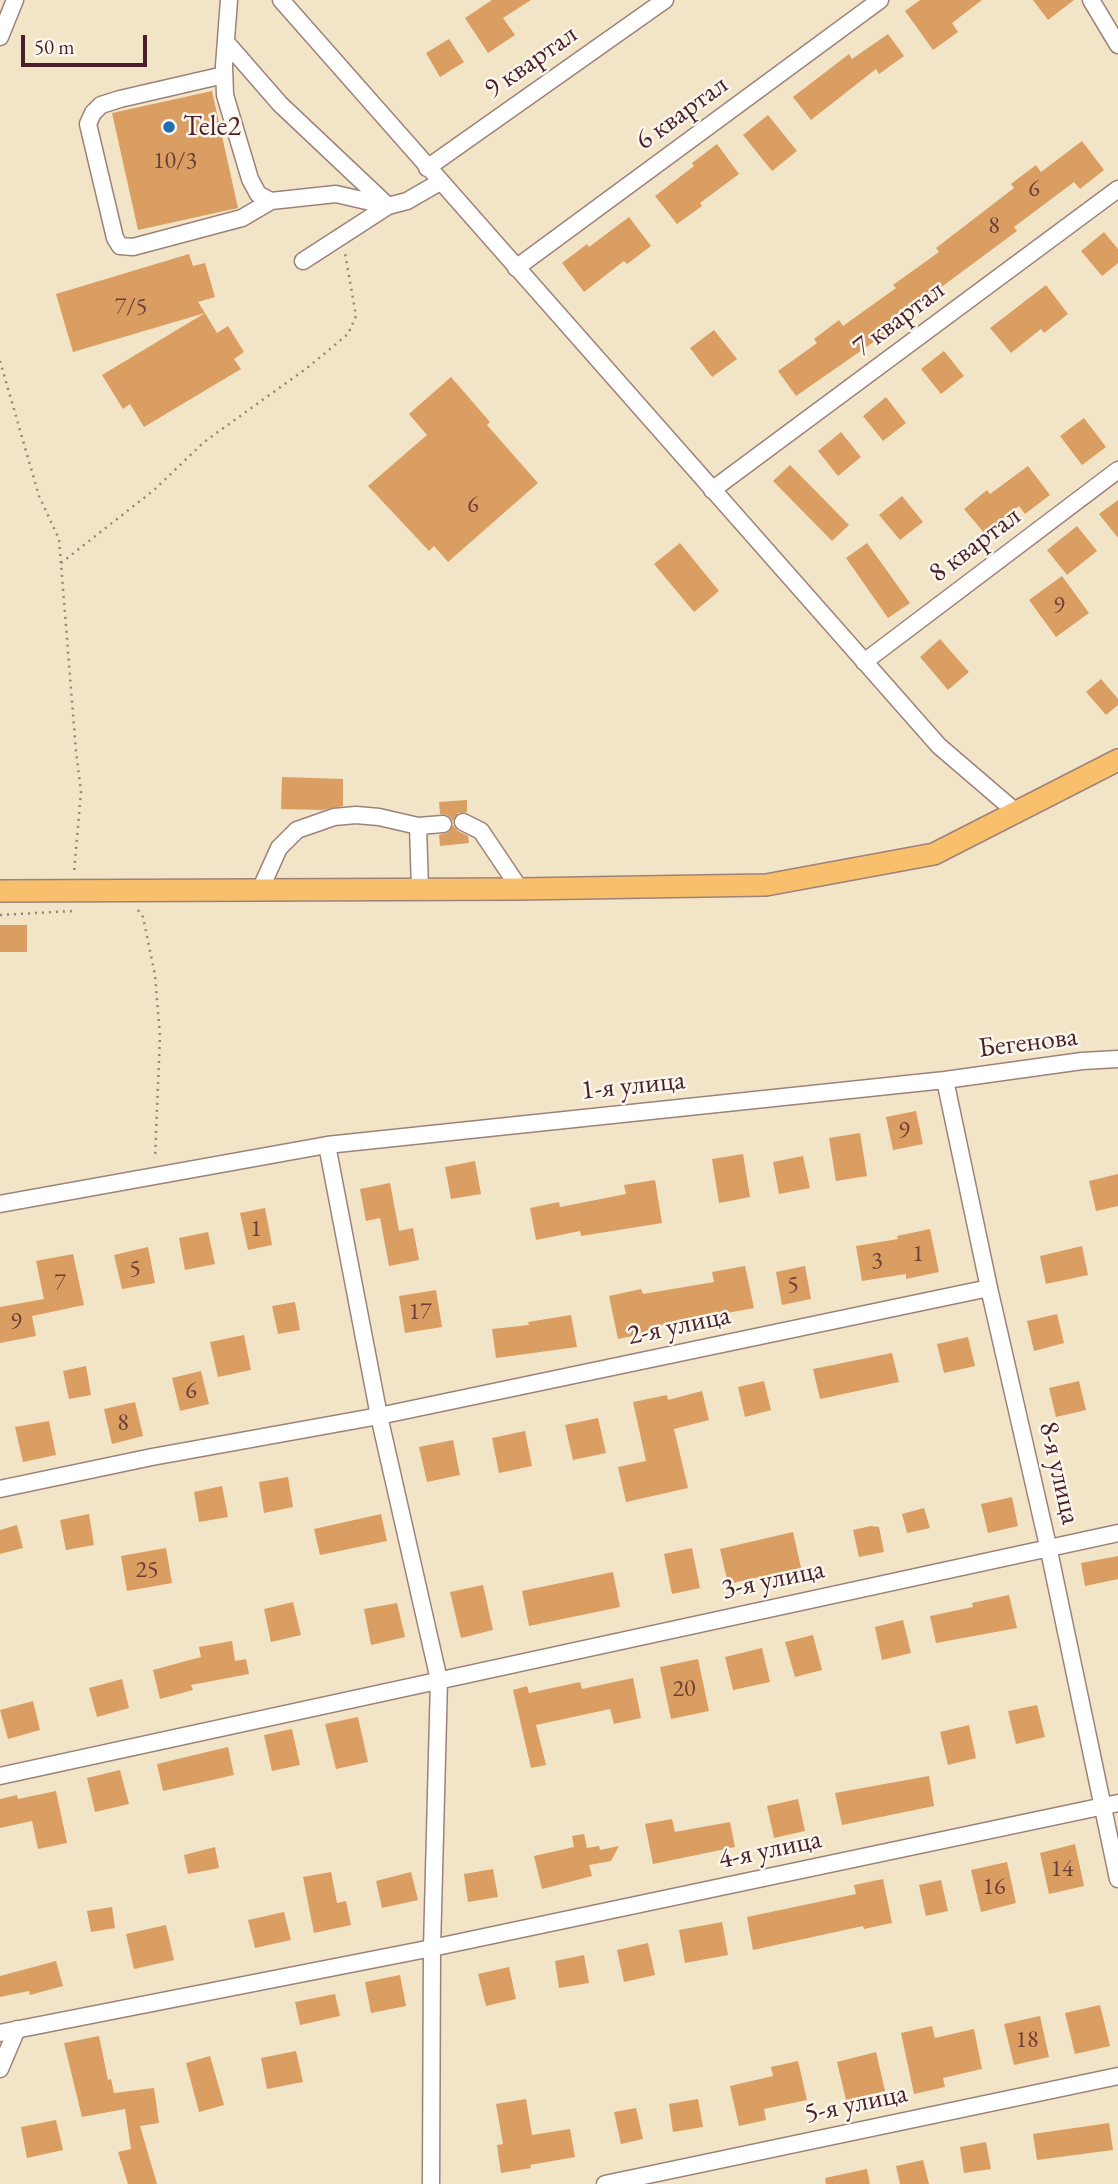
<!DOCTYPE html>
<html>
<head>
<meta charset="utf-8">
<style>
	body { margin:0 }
	#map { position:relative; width:1118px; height:2184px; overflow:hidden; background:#f2e4c7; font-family:"EB Garamond",serif }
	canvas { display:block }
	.scale { position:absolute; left:21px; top:35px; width:126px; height:32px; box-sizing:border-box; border:4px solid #4a1f2b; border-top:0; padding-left:9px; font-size:21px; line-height:24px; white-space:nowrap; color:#4a1f2b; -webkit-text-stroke:5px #fbf7ec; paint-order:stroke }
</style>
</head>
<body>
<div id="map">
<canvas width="1118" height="2184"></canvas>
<div class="scale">50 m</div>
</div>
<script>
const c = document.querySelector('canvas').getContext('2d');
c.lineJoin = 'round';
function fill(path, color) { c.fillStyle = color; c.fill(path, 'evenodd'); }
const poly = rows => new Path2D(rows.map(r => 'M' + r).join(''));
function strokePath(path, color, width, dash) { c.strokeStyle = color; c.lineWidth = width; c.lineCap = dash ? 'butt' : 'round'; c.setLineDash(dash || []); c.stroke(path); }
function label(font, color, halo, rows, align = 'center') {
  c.font = font + ' "EB Garamond",serif'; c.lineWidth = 5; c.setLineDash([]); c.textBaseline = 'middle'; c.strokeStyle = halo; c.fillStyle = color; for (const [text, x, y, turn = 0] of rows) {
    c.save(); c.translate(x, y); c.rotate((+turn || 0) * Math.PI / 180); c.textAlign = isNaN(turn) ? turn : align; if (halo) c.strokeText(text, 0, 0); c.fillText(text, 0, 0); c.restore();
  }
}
const building = poly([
	[492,0,531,0,503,18,515,35,488,53,465,18],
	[920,0,982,0,952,23,958,32,933,50,905,11],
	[1033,0,1074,0,1048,20],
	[888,34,904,56,879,74,876,69,811,120,793,97,849,54,852,59],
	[449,39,464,62,440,77,426,53],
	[212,91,238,208,138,230,112,113],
	[768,115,797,151,772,171,743,135],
	[1082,141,1104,170,1080,189,1074,182,1014,227,1017,231,905,314,908,318,796,396,778,371,817,343,814,339,839,320,843,326,896,288,893,285,939,252,936,248,1014,188,1011,184,1036,165,1041,172],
	[717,144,739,174,700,203,702,206,677,224,655,196,694,166,692,163],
	[629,217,651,246,627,264,624,261,584,292,562,263,587,244,589,247],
	[1104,232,1118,249,1118,263,1102,276,1081,251],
	[189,254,193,266,205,263,215,297,198,302,205,313,73,352,56,294],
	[1046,285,1068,314,1044,333,1041,329,1011,353,990,328],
	[205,313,217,333,228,326,244,352,234,359,241,369,144,427,130,404,123,409,102,375],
	[714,330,737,359,712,377,690,348],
	[944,351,964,376,941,394,921,369],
	[451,377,490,422,487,425,538,483,448,562,434,546,429,551,368,486,427,435,409,414],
	[886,397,906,423,883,441,863,416],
	[1084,418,1106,447,1082,465,1060,436],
	[841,432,861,457,838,476,818,451],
	[790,465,849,525,832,541,773,481],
	[1028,466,1050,495,1025,514,1019,506,985,534,964,509,987,490,990,494],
	[902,496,923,522,900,540,879,515],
	[1118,500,1118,538,1099,514],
	[1077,526,1097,551,1067,575,1047,550],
	[680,543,719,591,694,612,654,564],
	[867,543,910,603,888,618,846,558],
	[1062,576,1089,613,1056,637,1029,600],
	[940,639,969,672,948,690,920,657],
	[1101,679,1118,699,1118,705,1106,715,1086,692],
	[282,777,343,779,343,806,322,810,281,809],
	[467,800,467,812,458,813,453,821,448,815,440,814,439,802],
	[453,825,458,831,468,836,469,843,440,846,439,835,448,833],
	[0,925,27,925,27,952,0,952],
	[916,1111,923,1144,893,1150,886,1117],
	[860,1133,867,1176,836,1181,829,1138],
	[743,1154,750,1197,719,1203,712,1159],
	[803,1156,810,1188,779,1194,773,1162],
	[475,1161,481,1194,451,1199,445,1167],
	[1118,1174,1118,1206,1096,1211,1089,1181],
	[655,1180,662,1223,581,1236,580,1231,536,1240,530,1208,559,1202,560,1207,626,1194,624,1185],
	[390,1183,399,1231,413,1228,419,1260,389,1266,380,1218,366,1221,360,1189],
	[265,1208,272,1245,248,1250,240,1213],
	[930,1229,939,1272,906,1279,906,1274,862,1281,856,1246,898,1239,897,1236],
	[208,1232,215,1264,185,1270,179,1238],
	[1082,1246,1088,1275,1046,1284,1040,1256],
	[148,1247,155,1283,122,1289,114,1255],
	[73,1254,84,1305,32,1316,36,1336,0,1343,0,1307,44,1299,36,1261],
	[745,1266,754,1308,650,1327,651,1332,618,1339,609,1296,641,1289,643,1294,714,1282,712,1272],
	[805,1266,811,1299,782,1305,776,1272],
	[436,1290,442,1327,405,1333,399,1296],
	[295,1302,300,1330,278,1334,272,1306],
	[1057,1314,1064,1343,1034,1351,1027,1321],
	[571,1315,577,1347,496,1358,492,1329,529,1325,528,1322],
	[244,1335,251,1370,218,1377,210,1342],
	[968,1337,975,1366,944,1373,937,1344],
	[892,1353,899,1382,820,1399,813,1369],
	[86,1366,91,1395,69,1399,63,1371],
	[201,1371,209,1404,180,1411,172,1378],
	[764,1381,771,1410,745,1417,738,1387],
	[1079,1381,1086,1410,1056,1417,1049,1388],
	[702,1391,709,1420,674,1429,688,1488,626,1502,618,1467,646,1461,633,1402,667,1395,668,1400],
	[135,1402,143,1436,112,1444,104,1409],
	[598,1418,606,1453,573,1460,565,1425],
	[49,1421,56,1455,23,1462,15,1427],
	[525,1431,532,1466,499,1473,492,1438],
	[453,1440,460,1475,427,1482,419,1447],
	[288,1477,293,1507,264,1513,259,1482],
	[222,1486,228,1517,199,1522,194,1492],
	[1012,1497,1018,1526,988,1533,981,1504],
	[924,1508,930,1528,907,1533,902,1514],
	[89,1514,94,1545,66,1550,60,1520],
	[381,1514,387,1541,320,1555,314,1529],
	[17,1525,23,1548,0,1554,0,1530],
	[871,1526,879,1527,884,1552,859,1557,853,1530],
	[793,1532,802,1572,774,1577,774,1574,728,1584,720,1549],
	[166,1548,172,1583,127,1591,121,1556],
	[692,1548,700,1588,672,1594,664,1554],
	[1118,1556,1118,1579,1085,1586,1081,1563],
	[613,1572,620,1607,529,1626,522,1591],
	[483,1585,493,1630,461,1638,450,1592],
	[1009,1595,1017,1628,936,1643,930,1616,973,1607,972,1603],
	[293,1602,301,1635,271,1642,264,1609],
	[397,1603,405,1637,371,1645,364,1609],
	[903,1620,911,1653,882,1660,875,1627],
	[813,1635,822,1670,795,1677,785,1642],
	[232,1641,235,1661,246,1659,249,1674,191,1685,193,1690,160,1699,153,1670,201,1657,199,1647],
	[762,1648,770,1682,733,1690,725,1657],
	[698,1659,709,1711,671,1719,660,1667],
	[633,1678,641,1718,614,1724,610,1709,536,1725,546,1765,531,1768,513,1690,527,1686,529,1693,580,1682,582,1689],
	[122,1679,129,1708,97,1717,89,1688],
	[33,1701,40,1730,8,1739,0,1710],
	[1037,1705,1045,1737,1016,1744,1008,1711],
	[358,1717,368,1762,336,1769,325,1724],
	[969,1725,976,1758,948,1765,940,1732],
	[292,1729,300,1765,272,1771,264,1735],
	[228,1747,234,1775,163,1791,157,1764],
	[120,1770,129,1804,95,1812,87,1778],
	[929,1776,934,1806,842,1825,835,1793],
	[56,1791,67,1843,38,1849,32,1821,0,1828,0,1799,17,1795,18,1799],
	[798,1799,805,1831,774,1838,767,1806],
	[672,1819,675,1832,730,1822,735,1847,653,1864,645,1824],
	[584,1834,587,1848,599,1846,600,1850,619,1846,611,1861,589,1865,592,1876,542,1889,534,1856,574,1847,572,1836],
	[1075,1844,1084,1886,1049,1894,1040,1853],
	[215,1847,219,1868,188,1874,184,1855],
	[1007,1862,1016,1903,981,1912,971,1870],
	[493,1869,498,1897,468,1902,464,1874],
	[331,1872,337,1903,346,1901,351,1925,314,1933,303,1877],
	[411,1872,418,1900,382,1908,376,1881],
	[883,1879,892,1923,864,1929,863,1926,753,1950,747,1917,856,1894,854,1885],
	[941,1880,948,1911,926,1916,919,1885],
	[112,1907,115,1928,91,1932,87,1911],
	[284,1912,291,1940,255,1948,248,1920],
	[722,1922,728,1955,685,1963,679,1930],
	[166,1925,174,1960,134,1969,126,1934],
	[648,1943,655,1975,624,1982,617,1950],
	[584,1955,589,1983,559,1988,555,1961],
	[56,1961,63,1986,30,1995,29,1991,0,1997,0,1976],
	[509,1967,516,1999,486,2006,478,1974],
	[400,1975,406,2006,371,2013,365,1982],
	[335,1994,340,2016,300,2025,295,2002],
	[1100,2005,1110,2046,1075,2054,1065,2013],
	[1040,2016,1049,2057,1014,2065,1004,2024],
	[932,2026,935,2038,974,2029,982,2069,943,2078,945,2087,914,2094,901,2033],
	[99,2036,108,2080,111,2079,114,2093,154,2088,159,2123,140,2126,157,2184,128,2184,118,2152,131,2149,125,2109,82,2117,64,2043],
	[296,2051,303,2082,267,2089,261,2058],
	[876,2052,885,2091,846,2100,837,2062],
	[210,2056,224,2105,199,2112,186,2063],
	[798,2061,807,2100,764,2109,766,2120,739,2126,730,2086,773,2076,771,2067],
	[526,2099,532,2135,570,2129,575,2157,530,2165,531,2168,501,2173,497,2145,503,2144,496,2104],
	[698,2099,703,2127,673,2132,669,2104],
	[636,2108,643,2139,621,2144,614,2112],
	[56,2120,63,2150,27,2158,21,2127],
	[1109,2123,1113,2150,1037,2160,1033,2134],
	[986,2142,991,2169,964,2173,960,2147],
	[923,2160,929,2184,900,2184,896,2166],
	[867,2169,870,2184,826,2184,825,2178]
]);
const path = poly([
	[0,361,39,496,59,539,76,751,81,792,74,872],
	[61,563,154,490,204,442,307,368,348,334,356,316,345,253],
	[138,910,143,917,155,975,160,1036,155,1159],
	[0,915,74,911]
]);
const minor = poly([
	[229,0,224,66,225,95,250,179,258,194,271,201,336,194,388,206,407,201,440,182],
	[281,0,939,746,1016,812],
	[1091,0,1118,45],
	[0,37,15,0],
	[226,42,280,104,388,206,303,261],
	[224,75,120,99,101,105,93,113,88,124,115,238,120,246,133,247,242,218,271,201],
	[427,168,665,0],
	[516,268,880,0],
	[712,490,1118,189],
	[864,662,1118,470],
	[463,822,481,831,520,889],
	[418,826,420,889],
	[260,890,279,848,297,830,334,817,356,815,379,817,418,826,443,824],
	[945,1080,989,1288,1048,1546,1118,1879],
	[327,1145,379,1416,439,1680,432,1948,431,2184],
	[0,1204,327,1145,945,1080,1082,1061,1118,1059],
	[0,1489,152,1457,379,1416,989,1288],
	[0,1776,1118,1533],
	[0,2033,432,1948,1118,1803],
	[0,2069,17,2029],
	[605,2184,1118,2076]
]);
const major = poly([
	[0,891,520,889,766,885,934,854,1118,760]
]);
const markers = [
	[169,127,7,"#1f6fb2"]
];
const numberNames = [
	["10/3",175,161],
	["6",1034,189],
	["8",994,226],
	["7/5",131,307],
	["6",473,505],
	["9",1059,606],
	["9",904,1131],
	["1",256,1229],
	["1",918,1254],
	["3",877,1261],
	["5",135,1269],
	["7",60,1283],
	["5",793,1285],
	["17",420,1312],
	["9",16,1322],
	["6",191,1391],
	["8",123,1423],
	["25",147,1570],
	["20",684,1689],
	["14",1062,1869],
	["16",994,1887],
	["18",1027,2040]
];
const streetNames = [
	["9 квартал",531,62,-35],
	["6 квартал",682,113,-36],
	["7 квартал",899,319,-37],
	["8 квартал",975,545,-37],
	["Бегенова",1028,1043,-7],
	["1-я улица",633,1086,-6],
	["2-я улица",679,1326,-12],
	["8-я улица",1059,1473,77],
	["3-я улица",773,1580,-12],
	["4-я улица",770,1850,-12],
	["5-я улица",856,2104,-12]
];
const poiNames = [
	["Tele2",183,127]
];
fill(building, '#da9e62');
strokePath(minor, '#9e8279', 19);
strokePath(major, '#9e8279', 24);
strokePath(path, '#9e8279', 2.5, [2, 5]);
strokePath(minor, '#fff', 16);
strokePath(major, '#f8bf6c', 21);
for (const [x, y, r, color] of markers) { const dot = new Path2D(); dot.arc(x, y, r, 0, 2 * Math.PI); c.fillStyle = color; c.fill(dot); strokePath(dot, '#fbf7ec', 2.5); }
label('24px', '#6e3f39', null, numberNames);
label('28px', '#4a1f2b', '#fbf7ec', streetNames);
label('28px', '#4a1f2b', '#fbf7ec', poiNames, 'left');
</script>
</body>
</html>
